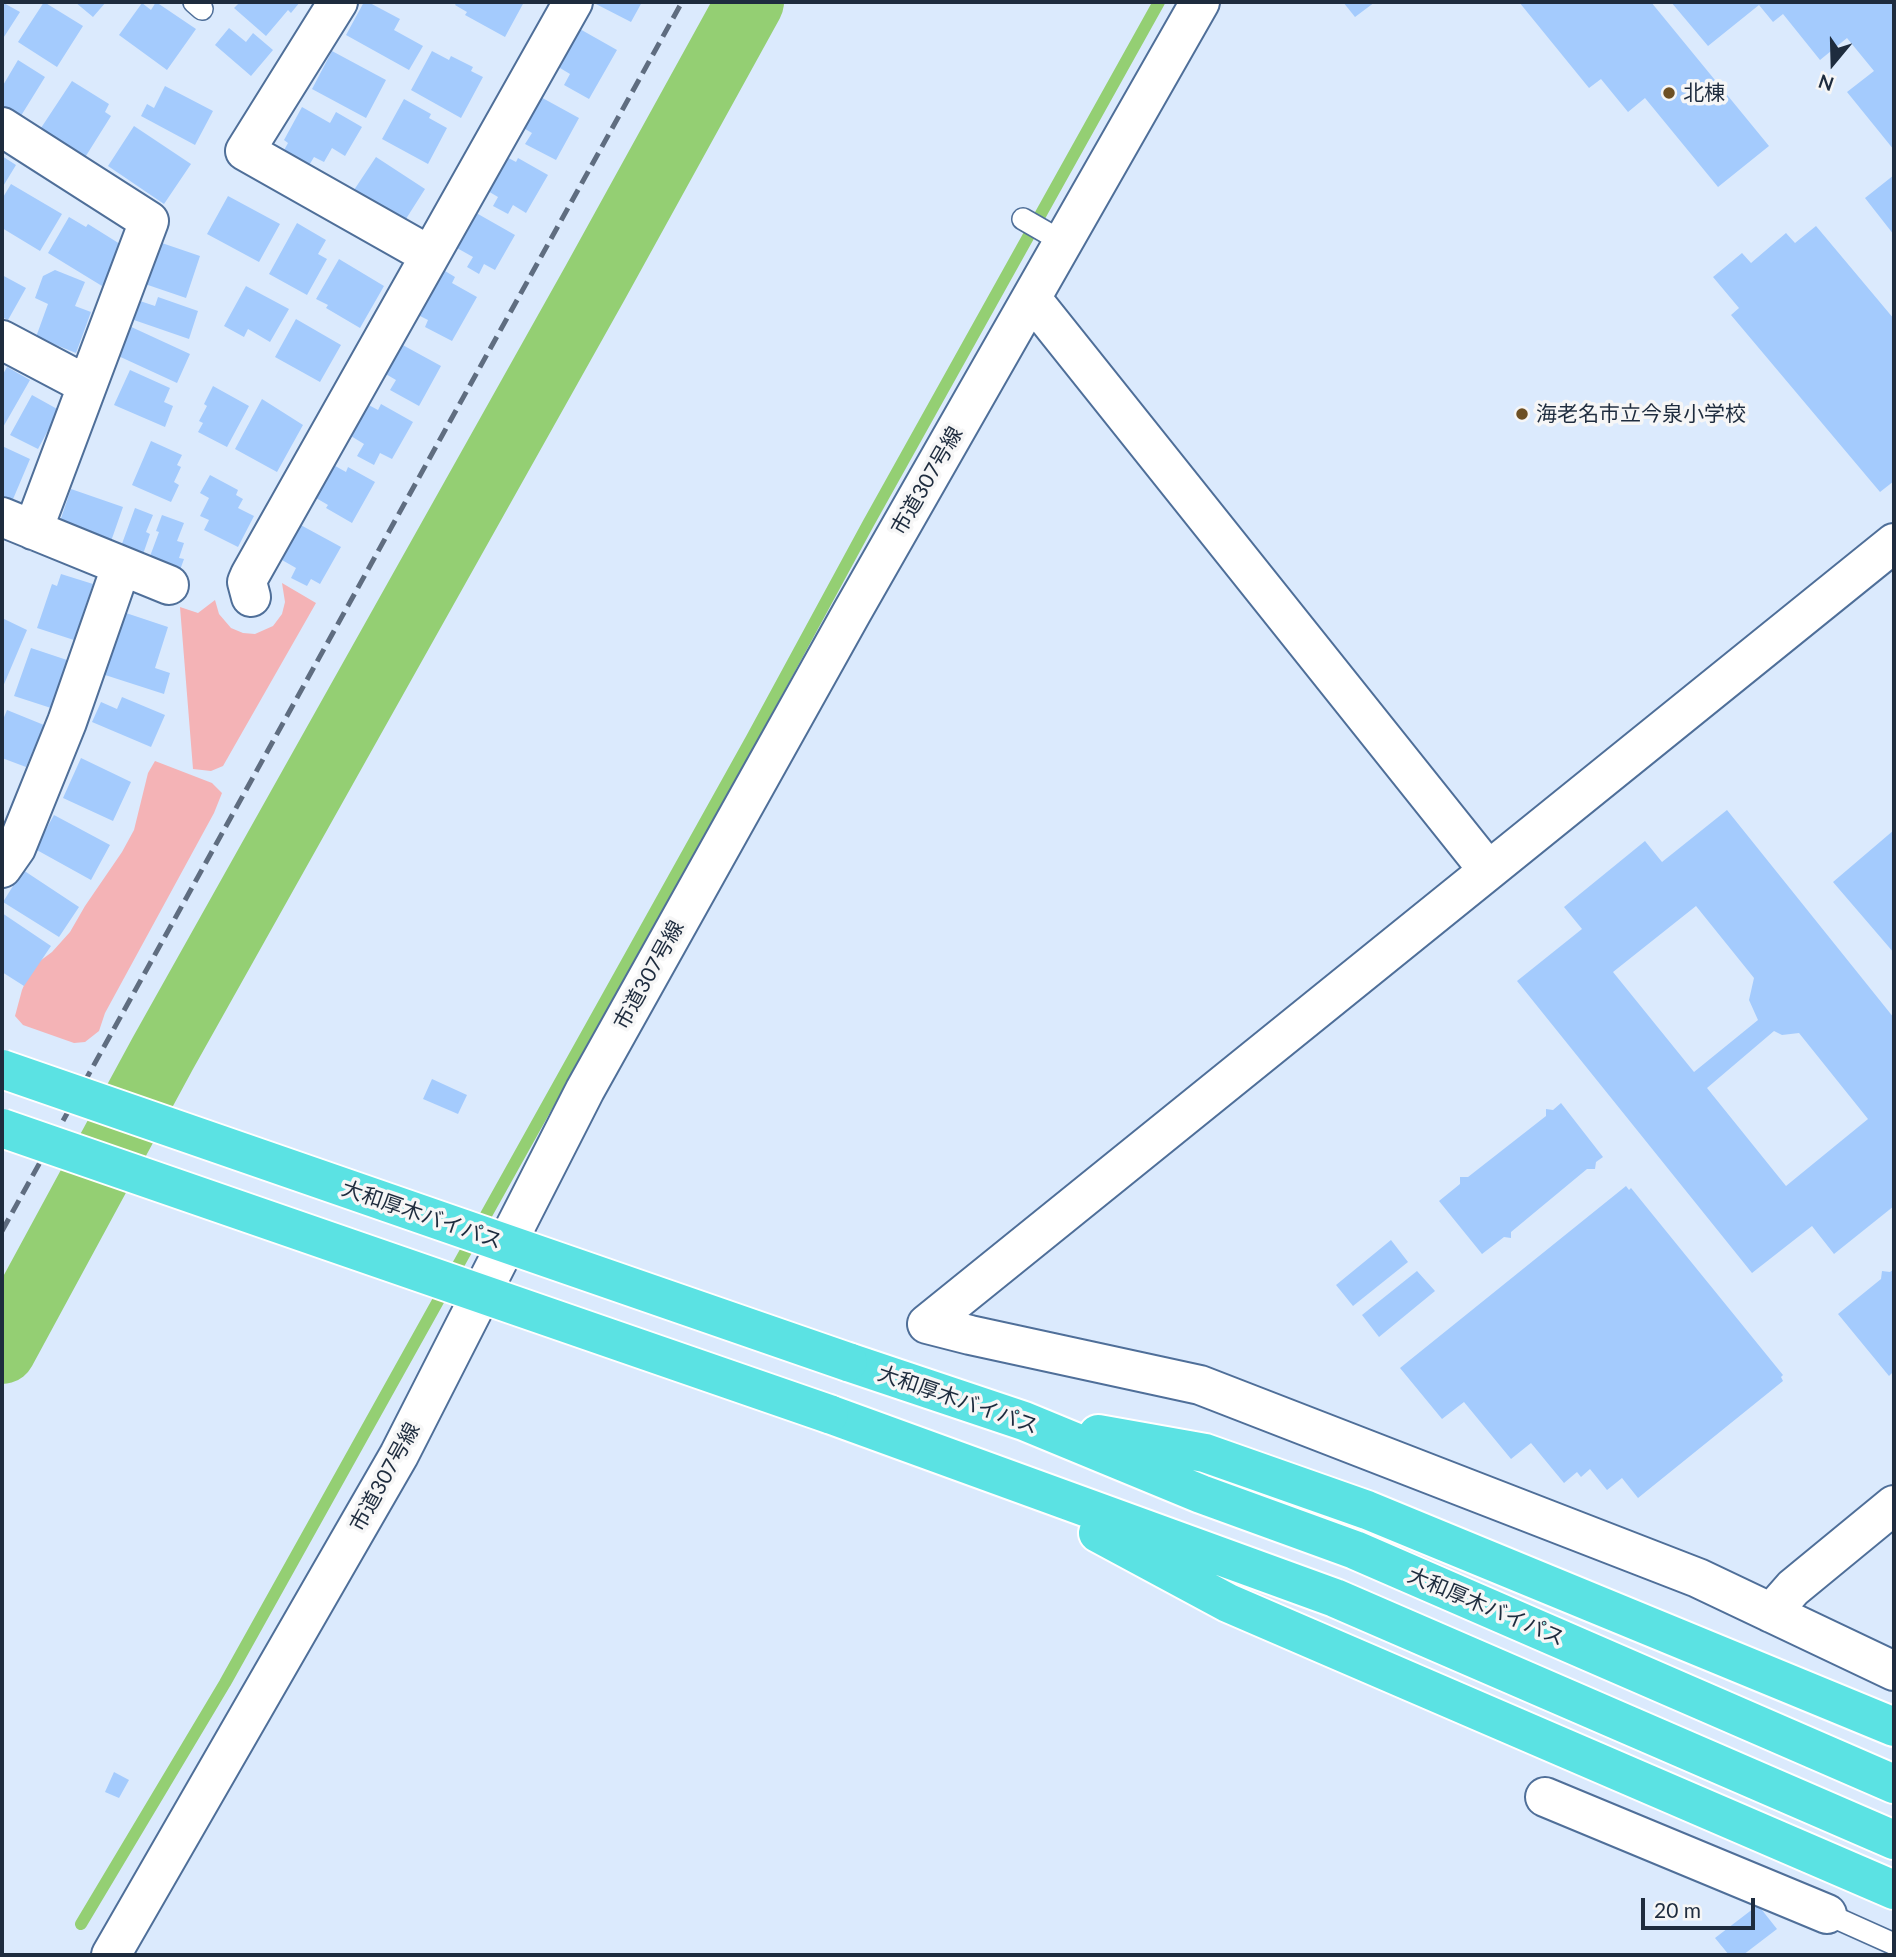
<!DOCTYPE html>
<html>
<head>
<meta charset="utf-8">
<style>
	body { margin:0 }
	#map { position:relative; width:1896px; height:1957px; overflow:hidden; background:#dbeafd; font-family:Lato,sans-serif }
	canvas { display:block }
	.frame { position:absolute; inset:0; border:4px solid #1e2c3e; pointer-events:none }
	.north { position:absolute; left:1798px; top:28px; width:70px; height:70px; -webkit-text-stroke:5px #f6f6f6; paint-order:stroke; rotate:199deg; font-size:19px; font-weight:700; line-height:28px; text-align:center; color:#1e2c3e }
	.north::after { content:''; display:block; margin:auto; width:24px; height:32px; background:#1e2c3e; clip-path:polygon(50% 0,100% 100%,50% 72%,0 100%) }
	.scale { position:absolute; left:1641px; top:1898px; width:114px; height:32px; box-sizing:border-box; border:4px solid #1e2c3e; border-top:0; padding-left:9px; font-size:21px; line-height:24px; white-space:nowrap; color:#1e2c3e; -webkit-text-stroke:5px #f6f6f6; paint-order:stroke }
</style>
</head>
<body>
<div id="map">
<canvas width="1896" height="1957"></canvas>
<div class="frame"></div>
<div class="north">N</div>
<div class="scale">20 m</div>
</div>
<script>
const c = document.querySelector('canvas').getContext('2d');
c.lineJoin = 'round';
function fill(path, color) { c.fillStyle = color; c.fill(path, 'evenodd'); }
const poly = rows => new Path2D(rows.map(r => 'M' + r).join(''));
function strokePath(path, color, width, dash) { c.strokeStyle = color; c.lineWidth = width; c.lineCap = dash ? 'butt' : 'round'; c.setLineDash(dash || []); c.stroke(path); }
function label(font, color, halo, rows, align = 'center') {
  c.font = font + ' Lato,"Noto Sans JP",sans-serif'; c.lineWidth = 7; c.setLineDash([]); c.textBaseline = 'middle'; c.strokeStyle = halo; c.fillStyle = color; for (const [text, x, y, turn = 0] of rows) {
    c.save(); c.translate(x, y); c.rotate((+turn || 0) * Math.PI / 180); c.textAlign = isNaN(turn) ? turn : align; if (halo) c.strokeText(text, 0, 0); c.fillText(text, 0, 0); c.restore();
  }
}
const green = poly([
	[282,583,316,603,223,766,211,771,193,769,180,607,198,613,215,600,219,614,231,628,243,633,255,634,273,626,282,614,285,602],
	[155,761,212,783,222,793,214,813,105,1013,99,1031,85,1042,74,1043,23,1025,15,1016,22,990,32,967,52,952,70,932,85,906,122,852,134,830,148,773]
]);
const stream = poly([
	[81,1924,225,1683,752,738,868,524,1159,2]
]);
const river = poly([
	[2,1350,163,1053,595,283,750,2]
]);
const building = poly([
	[2,2,20,12,2,40],
	[44,2,83,26,57,67,18,42],
	[75,2,106,2,93,17],
	[156,2,196,29,167,70,119,35,142,3,151,10],
	[240,2,300,2,291,13,288,10,266,36,234,8],
	[364,2,368,2,400,19,394,30,423,46,409,70,346,35],
	[457,2,524,2,505,37,465,15,467,12,455,5],
	[592,2,642,2,631,22],
	[1343,2,1375,2,1355,17],
	[1519,2,1651,2,1769,146,1718,187,1645,98,1628,112,1601,79,1589,88],
	[1671,2,1894,2,1894,150,1847,92,1874,71,1847,38,1820,60,1783,14,1773,22,1759,5,1708,46],
	[571,24,617,50,589,99,564,85,570,74,555,65],
	[229,28,246,42,253,33,273,50,251,76,215,45],
	[332,51,386,80,366,118,312,89],
	[432,51,449,60,451,56,473,67,471,71,483,77,461,118,411,90],
	[18,60,45,77,19,119,2,109,2,87],
	[72,81,109,104,105,112,111,116,84,159,39,131],
	[165,86,213,111,195,145,141,116,147,104,154,108],
	[537,95,579,118,556,160,525,144,532,133,520,126],
	[404,99,431,114,429,118,447,128,428,164,382,139],
	[302,107,330,123,336,112,362,127,345,156,332,148,324,162,314,157,308,167,283,152,288,143,284,140],
	[134,126,191,164,164,204,108,166],
	[501,154,516,162,518,158,548,175,526,213,513,205,508,214,493,206,498,197,481,187],
	[2,156,16,165,2,188],
	[376,157,425,189,404,222,354,190],
	[1894,175,1894,235,1865,198],
	[11,184,62,214,40,251,2,228,2,199],
	[228,196,280,224,259,262,207,234],
	[471,210,515,235,495,270,484,264,479,274,467,267,473,257,457,248],
	[69,217,86,227,88,224,120,244,116,251,121,254,102,286,48,253],
	[297,223,326,240,318,254,327,259,307,295,269,274],
	[1816,226,1894,319,1894,481,1880,492,1731,315,1739,308,1713,277,1742,253,1751,263,1786,233,1795,243],
	[159,242,200,256,186,298,145,284],
	[339,259,384,286,360,328,326,308,328,305,316,299],
	[435,265,455,277,452,283,477,297,452,341,425,327,428,320,410,311],
	[55,270,85,282,75,306,91,312,76,353,36,337,48,304,35,298,43,276],
	[2,275,26,288,8,320,2,317],
	[246,286,289,309,270,342,248,329,244,337,224,326],
	[158,297,198,311,189,339,134,320,140,301,155,306],
	[296,319,341,345,320,382,275,357],
	[127,325,190,354,177,383,114,354],
	[399,343,441,366,419,406,390,390,396,380,384,373],
	[7,367,30,380,2,429,2,376],
	[130,370,170,388,164,402,173,406,165,427,114,405],
	[213,386,249,406,227,447,198,432,203,423,199,421,207,406,204,404],
	[32,395,59,410,38,449,10,435],
	[262,399,303,425,277,472,235,449],
	[363,402,378,410,381,404,413,422,392,459,380,453,374,465,357,456,364,444,351,436,353,431,348,429],
	[151,441,182,455,177,465,181,467,174,482,179,485,171,502,132,485],
	[2,446,30,459,8,511,2,508],
	[328,462,346,472,348,467,375,482,352,523,326,508,328,505,311,495],
	[210,475,238,490,236,495,243,499,238,508,254,516,238,547,204,530,209,520,200,516,209,498,200,493],
	[71,489,123,507,109,547,57,530],
	[135,508,153,515,146,532,150,534,141,560,119,552],
	[162,515,184,523,177,541,184,543,179,558,184,559,180,570,149,559,159,532,156,531],
	[297,523,341,547,320,584,311,579,307,586,291,578,296,568,282,560,288,549,284,546],
	[61,574,93,584,74,640,37,628,52,584,57,586],
	[123,612,168,627,155,668,170,673,164,694,102,674],
	[2,618,27,630,2,689],
	[31,648,67,660,51,708,14,696],
	[122,697,165,715,151,747,92,722,101,702,117,709],
	[7,710,44,725,26,767,2,758,2,722],
	[81,758,131,782,113,821,63,798],
	[1727,810,1894,1018,1894,1206,1834,1254,1812,1226,1752,1273,1517,981,1582,929,1564,907,1645,841,1662,862],
	[1696,906,1754,978,1749,1000,1758,1020,1694,1072,1613,972],
	[1774,1031,1782,1035,1799,1033,1868,1119,1786,1186,1707,1088],
	[54,815,110,845,91,880,35,849],
	[1894,830,1894,953,1833,882],
	[23,870,79,907,59,937,3,902],
	[2,913,51,946,24,986,2,972],
	[432,1079,467,1095,458,1114,423,1099],
	[1561,1103,1603,1157,1596,1162,1595,1169,1587,1169,1511,1232,1511,1238,1504,1237,1482,1254,1439,1201,1460,1184,1460,1177,1468,1177,1546,1116,1546,1109,1553,1110],
	[1626,1186,1629,1190,1631,1188,1783,1375,1781,1377,1783,1381,1638,1498,1622,1478,1607,1490,1590,1469,1581,1477,1577,1472,1564,1483,1531,1443,1511,1459,1464,1402,1442,1419,1400,1368],
	[1391,1240,1408,1262,1353,1306,1336,1285],
	[1894,1269,1894,1371,1889,1376,1838,1314,1881,1279,1882,1271,1890,1272],
	[1417,1271,1435,1291,1379,1337,1362,1315],
	[114,1772,129,1780,119,1798,105,1792],
	[1758,1905,1777,1929,1743,1955,1729,1955,1715,1938]
]);
const service = poly([
	[194,2,202,9],
	[1023,219,1063,242],
	[1827,1914,1894,1944]
]);
const minor = poly([
	[338,2,245,151,429,255],
	[2,127,149,221,33,530],
	[1032,299,1488,870],
	[2,340,87,385],
	[2,517,169,585],
	[251,597,247,582,250,575,573,2],
	[2,868,16,848,67,722,121,567],
	[927,1324,1894,543],
	[927,1324,970,1335,1200,1385,1698,1578,1894,1671],
	[1771,1613,1793,1588,1894,1505],
	[1545,1797,1827,1914]
]);
const tertiary = poly([
	[111,1955,399,1455,585,1090,852,612,1200,2]
]);
const trunk = poly([
	[848,1362,1024,1421,1201,1494,1355,1550,1894,1784],
	[829,1414,1335,1598,1894,1840],
	[1098,1434,1205,1453,1367,1510,1894,1727],
	[1098,1533,1228,1603,1894,1890]
]);
const rail = poly([
	[2,1231,682,2]
]);
const trunkBridge = poly([
	[2,1069,848,1362],
	[2,1128,829,1414]
]);
const markers = [
	[1669,93,7,"#6d5024"],
	[1522,414,7,"#6d5024"]
];
const poiNames = [
	["北棟",1683,93],
	["海老名市立今泉小学校",1536,414]
];
const streetNames = [
	["市道307号線",927,481,-60],
	["市道307号線",649,975,-61],
	["大和厚木バイパス",422,1215,19],
	["大和厚木バイパス",958,1400,19],
	["市道307号線",385,1477,-61],
	["大和厚木バイパス",1486,1607,23]
];
fill(green, '#f4b3b6');
strokePath(stream, '#94cf73', 12);
strokePath(river, '#94cf73', 68);
fill(building, '#a4cbfd');
strokePath(service, '#4f6f99', 24);
strokePath(minor, '#4f6f99', 42);
strokePath(tertiary, '#4f6f99', 42);
strokePath(trunk, '#fff', 42);
strokePath(service, '#fff', 21);
strokePath(minor, '#fff', 38);
strokePath(tertiary, '#fff', 38);
strokePath(trunk, '#5be2e3', 38);
strokePath(rail, '#5f6d80', 5, [14, 7]);
strokePath(trunkBridge, '#fff', 42, []);
strokePath(trunkBridge, '#5be2e3', 38);
for (const [x, y, r, color] of markers) { const dot = new Path2D(); dot.arc(x, y, r, 0, 2 * Math.PI); c.fillStyle = color; c.fill(dot); strokePath(dot, '#f6f6f6', 2.5); }
label('21px', '#1e2c3e', '#f6f6f6', poiNames, 'left');
label('21px', '#1e2c3e', '#f6f6f6', streetNames);
</script>
</body>
</html>
